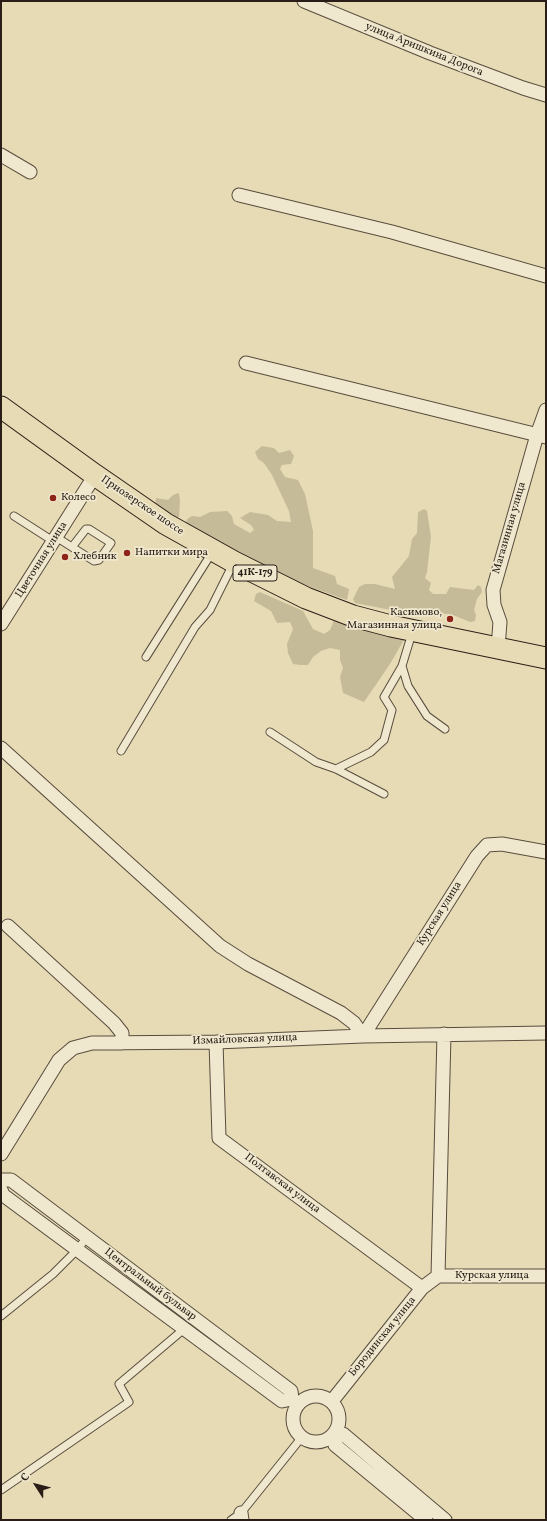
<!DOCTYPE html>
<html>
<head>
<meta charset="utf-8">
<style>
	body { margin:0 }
	#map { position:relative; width:547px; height:1521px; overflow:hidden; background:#e6dbb4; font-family:Vollkorn,serif }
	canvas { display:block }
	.frame { position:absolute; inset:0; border:2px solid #2a1d17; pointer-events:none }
	.north { position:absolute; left:16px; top:1465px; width:40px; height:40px; -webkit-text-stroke:3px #efe8ce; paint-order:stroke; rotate:306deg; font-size:11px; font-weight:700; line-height:16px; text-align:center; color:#2a1d17 }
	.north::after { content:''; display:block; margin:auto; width:14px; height:18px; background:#2a1d17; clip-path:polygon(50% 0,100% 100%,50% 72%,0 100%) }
</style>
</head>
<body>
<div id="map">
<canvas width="547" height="1521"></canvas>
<div class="frame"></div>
<div class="north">С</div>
</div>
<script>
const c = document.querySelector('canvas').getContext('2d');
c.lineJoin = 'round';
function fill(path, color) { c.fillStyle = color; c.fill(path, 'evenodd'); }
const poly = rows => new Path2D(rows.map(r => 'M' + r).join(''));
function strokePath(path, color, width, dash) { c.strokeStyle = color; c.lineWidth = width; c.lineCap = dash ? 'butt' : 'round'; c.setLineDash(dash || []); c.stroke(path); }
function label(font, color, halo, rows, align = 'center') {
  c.font = font + ' Vollkorn,serif'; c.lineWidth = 3.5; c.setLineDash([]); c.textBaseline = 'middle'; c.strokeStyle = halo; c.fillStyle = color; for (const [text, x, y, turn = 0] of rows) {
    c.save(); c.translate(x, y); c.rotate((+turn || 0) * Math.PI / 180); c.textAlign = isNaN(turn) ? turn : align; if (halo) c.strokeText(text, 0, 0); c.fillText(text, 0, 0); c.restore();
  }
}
const green = poly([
	[262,446,274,448,279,453,290,450,294,456,291,464,282,465,280,469,285,477,298,480,305,494,313,531,313,568,335,576,337,584,349,589,347,600,288,579,185,526,187,519,192,516,200,517,210,512,227,511,232,516,234,524,250,533,254,530,251,525,240,518,250,512,268,515,277,521,291,522,289,511,272,475,264,463,258,459,255,452],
	[179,493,180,501,179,517,172,519,155,507,156,498,168,500,173,495],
	[424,509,427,511,431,537,427,572,425,578,431,583,429,590,433,594,446,594,450,587,474,590,478,585,481,587,482,592,477,599,474,610,476,615,475,621,470,622,453,615,428,611,416,613,396,611,355,603,353,599,359,587,365,584,375,584,395,589,392,577,409,556,412,539,417,533,418,512],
	[260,592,303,611,313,629,324,634,330,630,334,620,405,638,390,664,364,702,343,693,340,677,343,668,340,660,340,650,330,648,321,651,313,657,308,665,300,665,293,664,288,653,287,644,293,629,290,622,277,623,271,611,254,601,256,594]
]);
const lane = poly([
	[14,516,53,541],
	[56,537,94,561,99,560,111,543,89,529,86,529,72,547],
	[412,633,402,666,408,686,427,716,445,729],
	[146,657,213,551],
	[270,732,316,762,336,769,384,794],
	[121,751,195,627,210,610,233,564],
	[336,769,371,752,384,740,392,710,384,697,402,666],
	[1,1316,53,1274,77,1250,87,1237],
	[1,1490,129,1402,119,1384,184,1329],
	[231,1520,241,1513,302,1437]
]);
const street = poly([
	[304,1,430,53,523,88,546,95],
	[1,155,30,172],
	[239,195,392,232,546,276],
	[246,363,546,437],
	[1,624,95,475],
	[498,648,500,622,494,605,493,590,537,435,546,410],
	[1,748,220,946,248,964,341,1013,354,1023,363,1036,477,856,487,845,502,844,546,852],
	[8,926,114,1023,122,1033,122,1043],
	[216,1042,219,1138,422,1288],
	[1,1154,59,1060,73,1048,92,1043,216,1042,363,1036,546,1033],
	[1,1180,11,1180,291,1391,292,1399,298,1404],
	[1,1190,3,1195,282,1401,292,1399],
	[438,1276,444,1034],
	[438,1276,546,1276],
	'293 1419a23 23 0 1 1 46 0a23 23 0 1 1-46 0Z',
	[332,1401,422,1288,438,1276],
	[337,1436,343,1434,445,1520],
	[337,1436,335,1445,426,1520],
	[241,1513,242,1520]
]);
const primary = poly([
	[1,407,95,475,166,524,234,562,306,598,353,616,391,626,546,658]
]);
const markers = [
	[53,498,4,"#8f2418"],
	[127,553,4,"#8f2418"],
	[65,557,4,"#8f2418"],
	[450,619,4,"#8f2418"]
];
const shields = [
	[255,573,44]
];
const shieldNames = [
	["41К-179",255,573]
];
const streetNames = [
	["улица Аришкина Дорога",424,50,22],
	["Приозерское шоссе",142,506,34],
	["Магазинная улица",510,528,-74],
	["Цветочная улица",42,560,-58],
	["Курская улица",440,914,-58],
	["Измайловская улица",245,1040,-2],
	["Полтавская улица",282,1184,37],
	["Курская улица",492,1276],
	["Центральный бульвар",150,1285,37],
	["Бородинская улица",383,1337,-51]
];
const poiNames = [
	["Колесо",61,498],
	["Напитки мира",135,553],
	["Хлебник",73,557],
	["Касимово,",442,613,"right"],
	["Магазинная улица",442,626,"right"]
];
fill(green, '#c6bb99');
strokePath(lane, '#594c3e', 9);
strokePath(street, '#594c3e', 15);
strokePath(primary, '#2a1d17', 23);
strokePath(lane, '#efe8ce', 7);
strokePath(street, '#efe8ce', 13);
strokePath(primary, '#e6dbb4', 21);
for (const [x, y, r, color] of markers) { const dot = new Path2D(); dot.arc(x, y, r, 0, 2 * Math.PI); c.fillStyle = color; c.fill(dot); strokePath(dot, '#efe8ce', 1.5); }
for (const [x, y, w] of shields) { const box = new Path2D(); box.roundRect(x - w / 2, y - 8, w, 16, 3); c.fillStyle = '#efe8ce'; c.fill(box); strokePath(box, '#2a1d17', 1); }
label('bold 10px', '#2a1d17', null, shieldNames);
label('11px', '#2a1d17', '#efe8ce', streetNames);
label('11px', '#2a1d17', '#efe8ce', poiNames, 'left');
</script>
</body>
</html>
